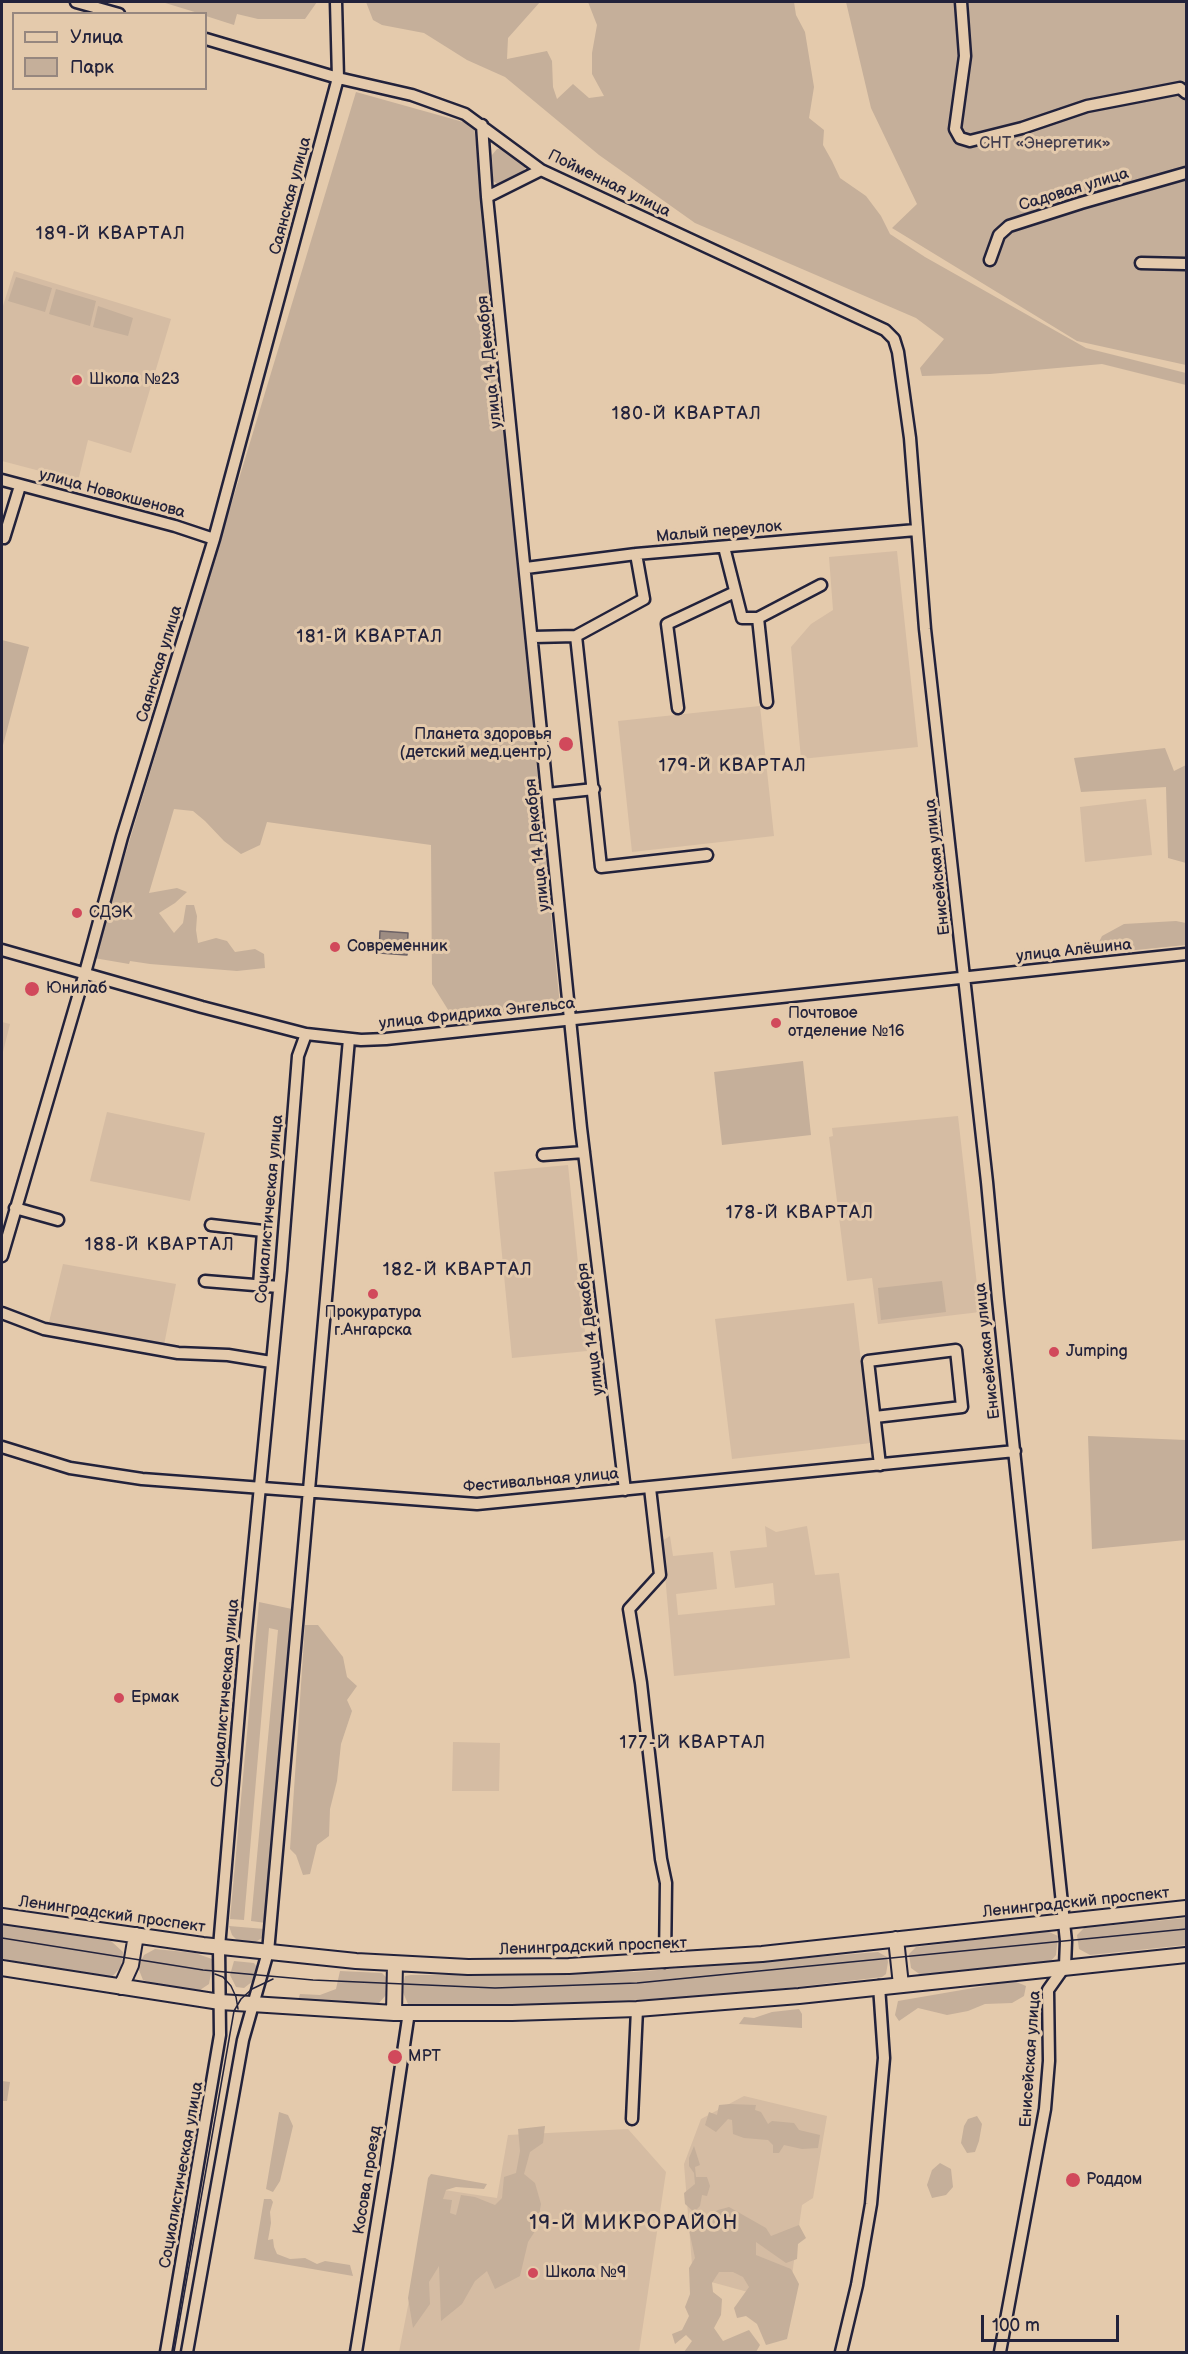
<!DOCTYPE html>
<html>
<head>
<meta charset="utf-8">
<style>
	body { margin:0 }
	#map { position:relative; width:1188px; height:2354px; overflow:hidden; background:#e4caac; font-family:"Balsamiq Sans",sans-serif }
	canvas { display:block }
	.frame { position:absolute; inset:0; border:3px solid #22223b; pointer-events:none }
	.legend { position:absolute; left:12px; top:12px; width:195px; height:78px; box-sizing:border-box; background:#e4caac; border:2px solid #96877f; margin:0; padding:8px 10px; list-style:none; font-size:18px; color:#22223b }
	.legend li { display:flex; align-items:center; gap:12px; height:30px }
	.legend b { width:30px; border:2px solid #96877f }
	.scale { position:absolute; left:981px; top:2315px; width:138px; height:27px; box-sizing:border-box; border:3px solid #22223b; border-top:0; padding-left:8px; font-size:18px; line-height:21px; white-space:nowrap; color:#22223b; -webkit-text-stroke:4px #e4caac; paint-order:stroke }
</style>
</head>
<body>
<div id="map">
<canvas width="1188" height="2354"></canvas>
<div class="frame"></div>
<ul class="legend">
<li><b style="height:8px;background:#e4caac"></b>Улица</li>
<li><b style="height:16px;background:#c5af9a"></b>Парк</li>
</ul>
<div class="scale">100 m</div>
</div>
<script>
const c = document.querySelector('canvas').getContext('2d');
c.lineJoin = 'round';
function fill(path, color) { c.fillStyle = color; c.fill(path, 'evenodd'); }
const poly = rows => new Path2D(rows.map(r => 'M' + r).join(''));
function strokePath(path, color, width, dash) { c.strokeStyle = color; c.lineWidth = width; c.lineCap = dash ? 'butt' : 'round'; c.setLineDash(dash || []); c.stroke(path); }
function label(font, color, halo, rows, align = 'center') {
  c.font = font + ' "Balsamiq Sans",sans-serif'; c.lineWidth = 6; c.setLineDash([]); c.textBaseline = 'middle'; c.strokeStyle = halo; c.fillStyle = color; for (const [text, x, y, turn = 0] of rows) {
    c.save(); c.translate(x, y); c.rotate((+turn || 0) * Math.PI / 180); c.textAlign = isNaN(turn) ? turn : align; if (halo) c.strokeText(text, 0, 0); c.fillText(text, 0, 0); c.restore();
  }
}
const built = poly([
	[14,271,171,319,131,453,88,440,78,481,2,461,2,309],
	[897,551,918,747,801,759,791,647,811,624,833,610,829,557],
	[760,706,774,836,632,852,618,721],
	[1146,799,1152,855,1085,862,1080,807],
	[2,1022,10,1024,2,1056],
	[107,1112,205,1133,190,1201,90,1181],
	[958,1116,980,1312,878,1324,872,1278,847,1281,829,1137,833,1136,832,1128],
	[568,1165,587,1351,512,1358,494,1172],
	[63,1264,176,1284,164,1345,49,1322],
	[854,1303,871,1443,732,1459,715,1319],
	[765,1526,776,1532,807,1526,815,1575,839,1573,850,1658,674,1676,662,1541,670,1536,673,1556,713,1552,717,1589,676,1594,678,1615,775,1605,773,1583,735,1588,730,1551,767,1547],
	[453,1742,500,1743,499,1791,452,1791],
	[744,2096,827,2116,813,2198,802,2205,788,2303,693,2277,684,2164,701,2119],
	[628,2129,666,2172,639,2352,399,2352,431,2188,497,2198,508,2135]
]);
const green = poly([
	[162,2,317,2,305,19,258,19,237,14,234,25,206,16,206,14,198,13],
	[366,2,540,2,508,38,507,59,547,51,552,61,553,87,557,99,573,84,589,98,604,96,592,74,592,53,597,25,588,2,794,2,796,15,805,32,814,87,809,118,824,130,823,145,832,161,840,178,866,196,881,216,890,234,925,257,1086,348,1186,373,1186,385,1102,364,990,374,922,376,920,368,944,339,916,318,695,223,599,155,505,77,467,60,424,33,382,25,373,20],
	[846,2,1186,2,1186,365,1077,341,892,228,917,204,871,108],
	[356,92,474,125,560,1006,455,1021,432,984,431,845,267,822,260,845,241,854,224,841,205,821,193,811,174,809,149,893,177,888,187,892,175,903,159,913,174,933,183,923,186,905,194,905,197,916,196,930,198,943,216,938,227,941,235,952,255,949,264,954,265,968,237,971,150,964,130,961,129,964,94,958],
	[504,148,526,167,521,174,499,185,493,181,492,155,497,149],
	[16,277,52,288,45,312,8,301],
	[56,289,96,301,90,326,49,314],
	[98,306,133,318,128,336,93,327],
	[2,640,29,647,2,749],
	[1165,748,1174,771,1186,765,1186,863,1168,858,1166,787,1081,792,1074,758],
	[1176,921,1186,923,1186,945,1106,953,1098,944,1102,936,1124,924],
	[803,1061,811,1135,722,1145,714,1072],
	[942,1281,946,1312,881,1320,878,1288],
	[1088,1436,1186,1440,1186,1540,1092,1549],
	[259,1602,292,1609,294,1628,266,1923,251,1921,278,1630,269,1628,244,1920,230,1919],
	[305,1625,318,1625,343,1657,347,1677,357,1686,347,1700,352,1711,341,1744,337,1781,330,1809,329,1836,317,1845,310,1874,303,1875,296,1855,290,1849],
	[1186,1918,1186,1945,1090,1955,1079,1949,1077,1935,1084,1928],
	[185,1921,201,1923,200,1934,190,1932,183,1928],
	[2,1922,111,1941,123,1952,121,1967,110,1979,2,1959],
	[229,1926,265,1929,262,1938,252,1944,239,1942,232,1935],
	[1047,1931,1058,1936,1056,1955,1051,1961,922,1976,911,1968,909,1954,916,1947],
	[155,1949,195,1953,212,1959,212,1968,209,1984,200,1990,157,1985,143,1980,139,1970,140,1963,144,1955],
	[878,1952,887,1957,888,1962,886,1974,882,1977,727,1995,540,2005,408,2004,402,1990,405,1976,411,1975,525,1975,634,1972],
	[234,1961,254,1963,256,1966,257,1969,253,1981,244,1988,236,1987,230,1975],
	[340,1971,382,1973,387,1978,386,1995,379,2003,298,2000,300,1994,320,1995,336,1989],
	[1014,1981,1026,1986,1024,1996,1012,2003,985,2004,968,2011,947,2015,918,2008,899,2021,895,2015,898,2001],
	[799,2009,802,2014,802,2028,739,2024,744,2017,754,2018,772,2012],
	[2,2081,10,2082,7,2101,2,2101],
	[730,2104,756,2105,755,2110,761,2112,768,2124,772,2121,794,2123,799,2130,820,2135,818,2148,802,2149,784,2145,779,2153,773,2153,773,2145,768,2140,744,2138,733,2134,732,2120,728,2119,716,2132,705,2125,709,2112,717,2115,719,2105],
	[279,2112,288,2115,293,2126,280,2181,273,2192,266,2189],
	[977,2116,982,2124,979,2141,975,2152,967,2153,961,2143,964,2126,968,2119],
	[545,2126,543,2143,530,2152,524,2174,535,2183,541,2204,537,2228,528,2242,520,2276,495,2289,487,2271,475,2281,462,2304,441,2321,439,2266,429,2282,430,2304,413,2328,408,2298,428,2178,431,2174,487,2184,484,2189,456,2187,446,2190,443,2199,452,2200,450,2213,456,2215,461,2195,475,2197,495,2205,502,2198,504,2177,516,2173,520,2151,518,2129],
	[369,2141,379,2148,379,2158,362,2187],
	[694,2146,700,2165,695,2167,696,2177,707,2177,710,2186,707,2196,702,2195,700,2206,694,2212,685,2204,684,2193,695,2184,694,2173,689,2166,689,2158],
	[940,2163,951,2169,953,2187,946,2195,932,2198,927,2185,932,2170],
	[264,2199,271,2199,273,2202,270,2212,271,2223,268,2240,273,2239,274,2247,277,2254,290,2259,305,2258,317,2264,325,2261,350,2265,353,2276,254,2259],
	[729,2207,766,2228,771,2236,799,2225,806,2238,798,2244,797,2259,786,2263,756,2242,756,2255,791,2269,799,2284,787,2339,766,2345,757,2324,746,2316,737,2318,734,2308,749,2287,743,2277,733,2272,719,2272,712,2283,713,2292,722,2299,721,2315,714,2328,723,2341,749,2330,760,2345,756,2352,684,2352,692,2341,686,2335,675,2344,672,2334,682,2330,689,2316,685,2307,690,2294,689,2268,695,2258,689,2230,695,2228,706,2230,707,2218,718,2210]
]);
const water = poly([
	[380,931,408,933,407,955,379,953,380,931]
]);
const minor = poly([
	[76,2,119,14],
	[961,2,965,56,955,129,960,138,970,141,1022,128,1087,106,1180,88,1186,93],
	[206,39,338,78,412,95,465,114,541,170,885,330,894,339,898,352,910,438,925,629,987,1182,998,1299,1066,1941,1065,1966,1048,1990,1049,2061,1045,2109,1000,2352],
	[482,125,487,197,581,1128,625,1490],
	[487,197,541,170],
	[990,260,999,235,1009,226,1081,203,1186,173],
	[1141,263,1186,264],
	[2,480,175,526,214,539],
	[4,538,20,486],
	[724,547,742,618,758,618,821,585],
	[526,568,636,554,916,530],
	[758,618,767,702],
	[576,636,601,867,707,855],
	[533,637,576,636,644,599,636,554],
	[678,708,667,624,735,592],
	[547,794,594,789],
	[2,950,202,1007,306,1034,361,1040,386,1039,1186,954],
	[543,1155,584,1152],
	[15,1208,58,1220],
	[211,1225,263,1231,259,1285],
	[2,1256,85,973,122,837,214,539,338,78,336,2],
	[205,1281,279,1287],
	[2,1313,44,1329,178,1353,228,1355,271,1362],
	[875,1417,962,1407,956,1350,868,1361,880,1465],
	[2,1447,70,1468,142,1479,477,1504,1015,1451],
	[650,1488,660,1575,629,1609,641,1683,661,1859,666,1883,665,1962],
	[632,2119,637,2009],
	[166,2352,220,2035,219,1947,245,1641,281,1270,298,1056,306,1034],
	[187,2352,243,2040,268,1952,349,1039],
	[356,2352,386,2166,409,2012],
	[841,2352,857,2285,871,2204,884,2058,879,1986]
]);
const major = poly([
	[2,1916,203,1945,356,1961,468,1967,569,1966,762,1954,1186,1908],
	[896,1939,901,1985],
	[2,1968,220,2002,394,2013,512,2013,637,2009,799,1996,1186,1955],
	[121,1987,131,1965,136,1935],
	[394,2013,395,1964]
]);
const tram = poly([
	[2,1938,203,1970,313,1980,495,1988,637,1983,1186,1929],
	[215,1974,223,1977,231,1986,236,1997,238,2009],
	[174,2352,234,2011,241,1999,252,1989,273,1979]
]);
const markers = [
	[77,380,6,"#d1495b"],
	[566,744,8,"#d1495b"],
	[77,913,6,"#d1495b"],
	[335,947,6,"#d1495b"],
	[32,989,8,"#d1495b"],
	[776,1023,6,"#d1495b"],
	[373,1294,6,"#d1495b"],
	[1054,1352,6,"#d1495b"],
	[119,1698,6,"#d1495b"],
	[395,2057,8,"#d1495b"],
	[1073,2180,8,"#d1495b"],
	[533,2273,6,"#d1495b"]
];
const parkNames = [
	["СНТ «Энергетик»",1045,144]
];
const streetNames = [
	["Пойменная улица",609,184,26],
	["Садовая улица",1074,190,-17],
	["Саянская улица",291,196,-75],
	["улица 14 Декабря",490,362,-96],
	["улица Новокшенова",112,494,15],
	["Малый переулок",719,532,-5],
	["Саянская улица",160,664,-73],
	["улица 14 Декабря",538,845,-96],
	["Енисейская улица",938,867,-96],
	["улица Алёшина",1074,951,-6],
	["улица Фридриха Энгельса",477,1014,-6],
	["Социалистическая улица",270,1209,-85],
	["улица 14 Декабря",591,1329,-97],
	["Енисейская улица",988,1351,-96],
	["Фестивальная улица",541,1481,-5],
	["Социалистическая улица",226,1693,-85],
	["Ленинградский проспект",1076,1903,-6],
	["Ленинградский проспект",112,1915,8],
	["Ленинградский проспект",593,1947,-2],
	["Енисейская улица",1031,2059,-86],
	["Социалистическая улица",182,2175,-80],
	["Косова проезд",368,2180,-81]
];
const poiNames = [
	["Школа №23",89,380],
	["Планета здоровья",552,735,"right"],
	["(детский мед.центр)",552,753,"right"],
	["СДЭК",89,913],
	["Современник",347,947],
	["Юнилаб",46,989],
	["Почтовое",788,1014],
	["отделение №16",788,1032],
	["Прокуратура",373,1313,"center"],
	["г.Ангарска",373,1331,"center"],
	["Jumping",1066,1352],
	["Ермак",131,1698],
	["МРТ",408,2057],
	["Роддом",1086,2180],
	["Школа №9",545,2273]
];
const neighbourhoodNames = [
	["189-Й КВАРТАЛ",111,234],
	["180-Й КВАРТАЛ",687,414],
	["181-Й КВАРТАЛ",370,637],
	["179-Й КВАРТАЛ",733,766],
	["178-Й КВАРТАЛ",800,1213],
	["188-Й КВАРТАЛ",160,1245],
	["182-Й КВАРТАЛ",458,1270],
	["177-Й КВАРТАЛ",693,1743]
];
const quarterNames = [
	["19-Й МИКРОРАЙОН",634,2224]
];
fill(built, '#d5bca3');
fill(green, '#c5af9a');
fill(water, '#9d8c82');
strokePath(water, '#6c6266', 1.5);
strokePath(minor, '#22223b', 15);
strokePath(major, '#22223b', 18);
strokePath(minor, '#e4caac', 10);
strokePath(major, '#e4caac', 14);
strokePath(tram, '#22223b', 1.5);
for (const [x, y, r, color] of markers) { const dot = new Path2D(); dot.arc(x, y, r, 0, 2 * Math.PI); c.fillStyle = color; c.fill(dot); strokePath(dot, '#e4caac', 2); }
label('16px', '#433e4e', '#e4caac', parkNames);
label('16px', '#22223b', '#e4caac', streetNames);
label('16px', '#22223b', '#e4caac', poiNames, 'left');
c.letterSpacing = '1.5px';
label('18px', '#22223b', '#e4caac', neighbourhoodNames);
c.letterSpacing = '0px';
c.letterSpacing = '1.5px';
label('20px', '#22223b', '#e4caac', quarterNames);
c.letterSpacing = '0px';
</script>
</body>
</html>
